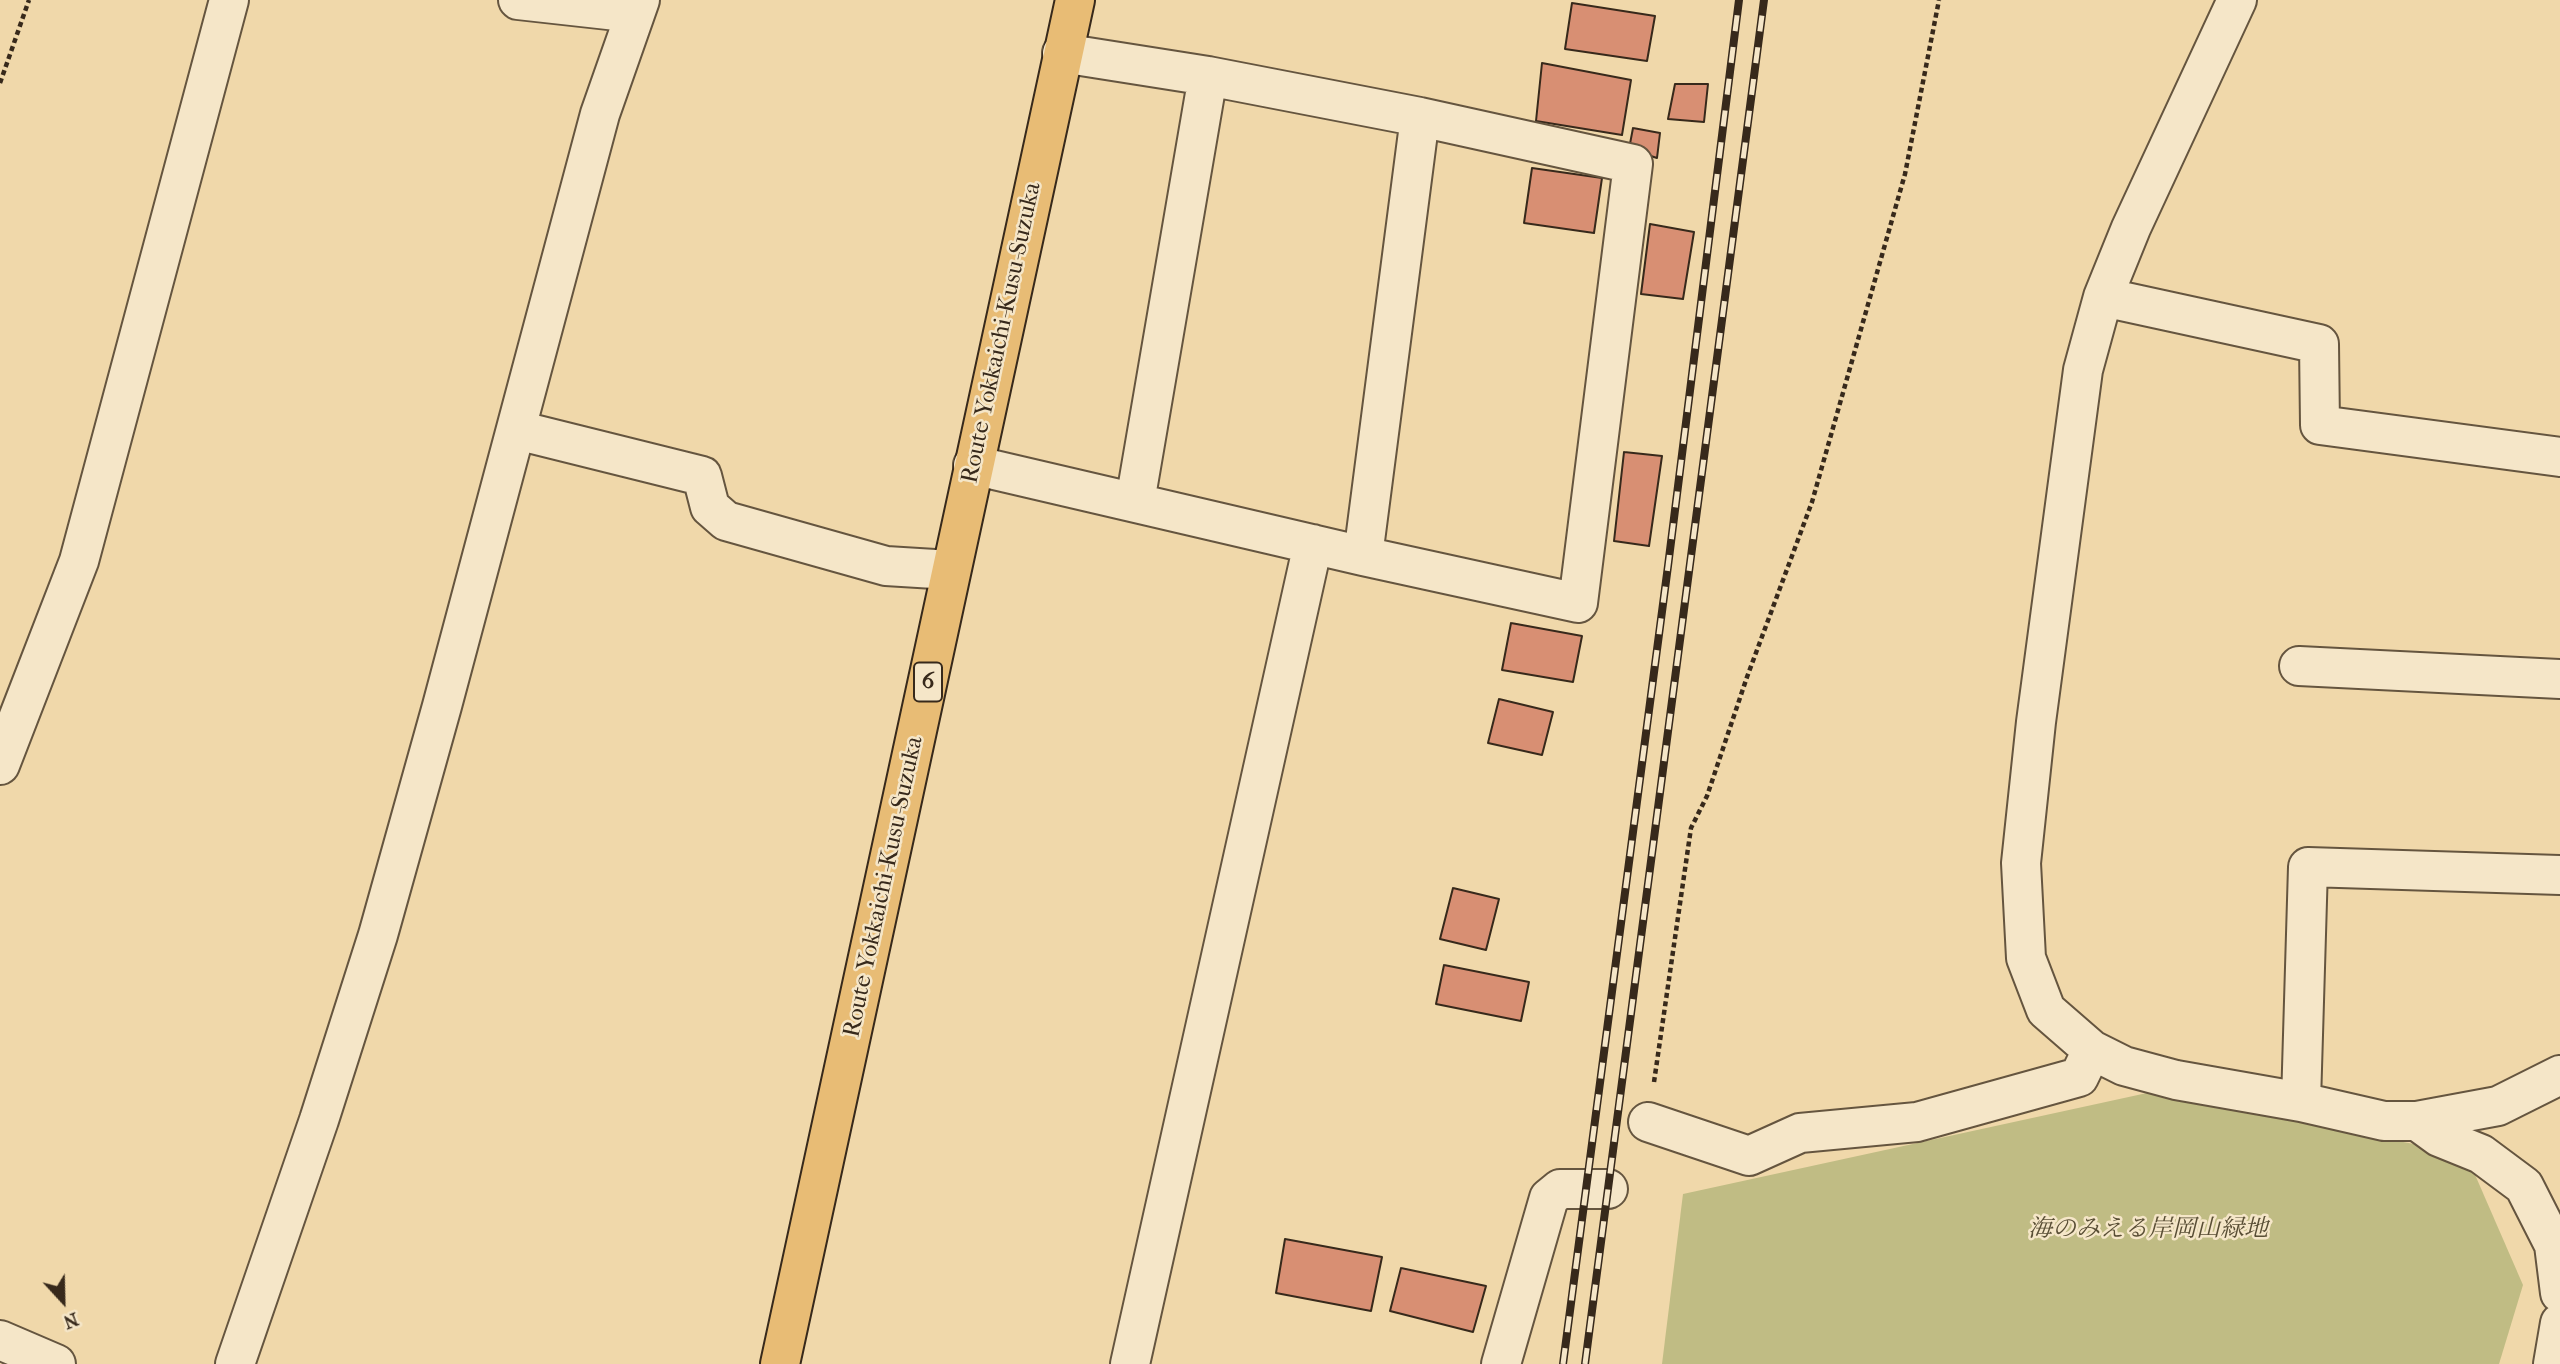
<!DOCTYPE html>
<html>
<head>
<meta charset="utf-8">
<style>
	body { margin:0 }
	#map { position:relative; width:2560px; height:1364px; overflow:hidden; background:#f0d8aa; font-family:"IM FELL French Canon",serif }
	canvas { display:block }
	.north { position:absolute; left:28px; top:1266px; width:70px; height:70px; -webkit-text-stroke:5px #f5e6c8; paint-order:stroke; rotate:158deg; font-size:19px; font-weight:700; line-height:28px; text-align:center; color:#37291b }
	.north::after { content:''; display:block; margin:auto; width:24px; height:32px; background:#37291b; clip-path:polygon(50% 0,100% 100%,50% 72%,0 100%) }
</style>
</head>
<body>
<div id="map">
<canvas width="2560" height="1364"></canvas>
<div class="north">N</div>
</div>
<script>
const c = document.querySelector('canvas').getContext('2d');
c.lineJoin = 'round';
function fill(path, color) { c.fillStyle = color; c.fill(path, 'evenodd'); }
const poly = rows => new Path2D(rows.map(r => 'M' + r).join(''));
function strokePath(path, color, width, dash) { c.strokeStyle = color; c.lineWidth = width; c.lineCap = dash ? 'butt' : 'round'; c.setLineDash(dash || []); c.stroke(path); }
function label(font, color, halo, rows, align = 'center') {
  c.font = font + ' "IM FELL French Canon","Noto Serif JP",serif'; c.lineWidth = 5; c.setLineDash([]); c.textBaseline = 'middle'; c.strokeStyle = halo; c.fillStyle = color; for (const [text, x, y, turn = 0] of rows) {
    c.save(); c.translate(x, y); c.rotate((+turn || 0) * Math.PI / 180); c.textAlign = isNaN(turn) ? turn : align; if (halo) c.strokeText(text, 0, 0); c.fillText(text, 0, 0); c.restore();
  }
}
const green = poly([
	[2147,1093,2466,1154,2523,1285,2499,1364,1662,1364,1683,1194]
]);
const building = poly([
	[1572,3,1655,16,1647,61,1565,49,1572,3],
	[1542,63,1631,80,1622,135,1536,121,1542,63],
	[1675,84,1708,84,1704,122,1668,119,1675,84],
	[1633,128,1660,133,1657,158,1629,149,1633,128],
	[1532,168,1602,178,1594,233,1524,223,1532,168],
	[1650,224,1694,232,1683,299,1641,294,1650,224],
	[1624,452,1662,456,1649,546,1614,541,1624,452],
	[1511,623,1582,636,1573,682,1502,670,1511,623],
	[1499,699,1553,712,1542,755,1488,743,1499,699],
	[1453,888,1499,899,1486,950,1440,939,1453,888],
	[1444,965,1529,982,1521,1021,1436,1004,1444,965],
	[1285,1239,1382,1257,1371,1311,1276,1293,1285,1239],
	[1401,1268,1486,1286,1473,1332,1390,1311,1401,1268]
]);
const path = poly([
	[0,83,29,0],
	[1654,1082,1691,828,1707,796,1747,677,1812,502,1905,174,1939,0]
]);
const minor = poly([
	[518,0,635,13],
	[2237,0,2131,228,2103,297,2083,370,2036,722,2021,863,2026,958,2046,1010,2092,1050,2124,1066,2176,1080,2301,1102,2384,1121,2417,1121,2498,1106,2560,1075],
	[2103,297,2319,344,2320,425,2560,457],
	[517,430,702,476,710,507,726,521,886,566,951,570],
	[973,465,1363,556,1578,603,1633,164,1420,117,1208,76,1062,53],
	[1135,502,1208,76],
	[1363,556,1420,117],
	[2299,666,2560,679],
	[0,765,79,561,229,0],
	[2301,1102,2308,867,2560,875],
	[2417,1121,2439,1137,2481,1154,2524,1186,2554,1245,2560,1293],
	[1648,1122,1749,1156,1800,1133,1917,1122,2079,1077,2092,1050],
	[0,1340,56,1364],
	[235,1364,319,1120,378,935,442,706,600,114,640,0],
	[1130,1364,1313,544],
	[1501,1364,1549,1198,1560,1189,1608,1189],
	[2553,1364,2560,1323]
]);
const major = poly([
	[780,1364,1075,0]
]);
const rail = poly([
	[1563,1364,1668,566,1739,0],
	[1585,1364,1764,0]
]);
const shields = [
	[928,682,28]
];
const shieldNames = [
	["6",928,682]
];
const streetNames = [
	["Route Yokkaichi-Kusu-Suzuka",1002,333,-78],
	["Route Yokkaichi-Kusu-Suzuka",884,887,-78]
];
const parkNames = [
	["海のみえる岸岡山緑地",2148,1230]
];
fill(green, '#c0bc84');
fill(building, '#d88f73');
strokePath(building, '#37291b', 2);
strokePath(minor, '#65553f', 42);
strokePath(major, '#37291b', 42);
strokePath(path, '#37291b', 4.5, [5, 3.5]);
strokePath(minor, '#f5e6c8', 38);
strokePath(major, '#e8bc75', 38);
strokePath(rail, '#37291b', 8);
strokePath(rail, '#f5e6c8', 5, [16]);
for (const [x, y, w] of shields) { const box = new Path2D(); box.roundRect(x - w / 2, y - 19.5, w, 39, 5); c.fillStyle = '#f5e6c8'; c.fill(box); strokePath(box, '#37291b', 2); }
label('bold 23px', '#37291b', null, shieldNames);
label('24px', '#37291b', '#f5e6c8', streetNames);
label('italic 24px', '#594e35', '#f5e6c8', parkNames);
</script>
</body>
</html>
